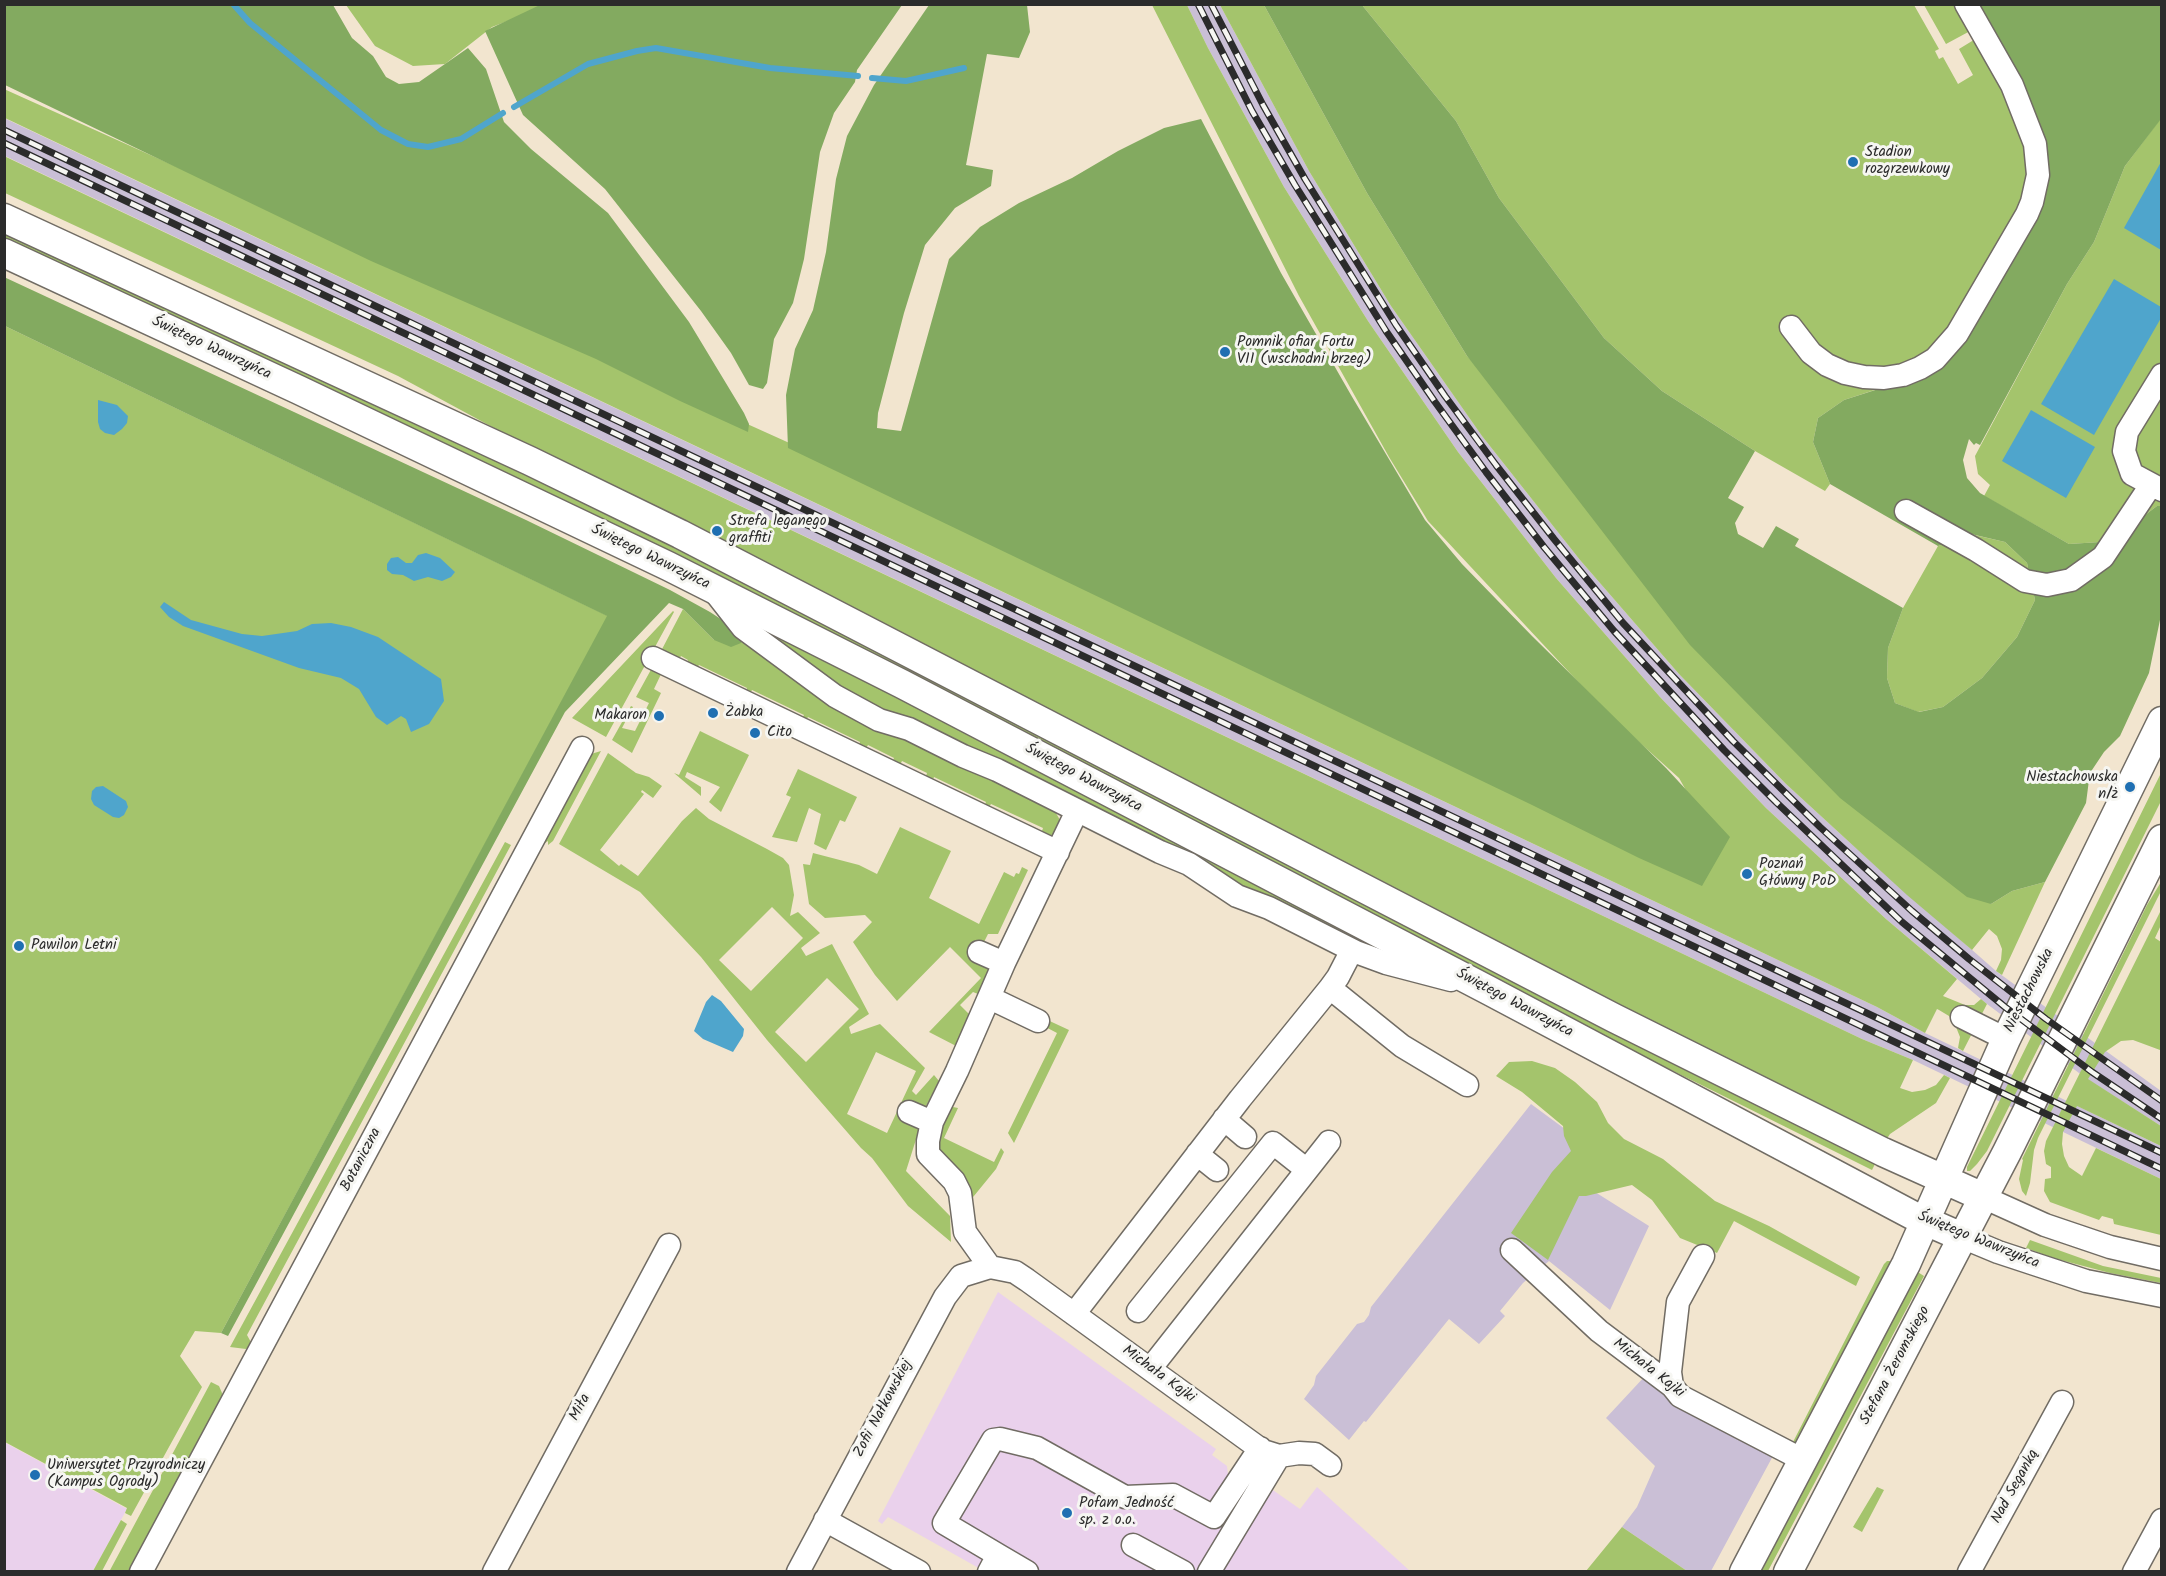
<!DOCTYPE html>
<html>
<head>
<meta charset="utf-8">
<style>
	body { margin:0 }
	#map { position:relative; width:2166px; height:1576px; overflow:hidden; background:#f2e5cf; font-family:Kalam,sans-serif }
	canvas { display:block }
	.frame { position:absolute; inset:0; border:6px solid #2b2b2b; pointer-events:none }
</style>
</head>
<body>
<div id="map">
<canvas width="2166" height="1576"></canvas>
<div class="frame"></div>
</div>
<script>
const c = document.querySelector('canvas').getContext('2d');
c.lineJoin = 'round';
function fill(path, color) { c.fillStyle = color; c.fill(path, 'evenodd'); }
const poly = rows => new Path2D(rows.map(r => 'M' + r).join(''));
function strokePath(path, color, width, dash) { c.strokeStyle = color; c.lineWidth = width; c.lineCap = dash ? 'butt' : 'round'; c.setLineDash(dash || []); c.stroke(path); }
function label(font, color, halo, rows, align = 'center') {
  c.font = font + ' Kalam,sans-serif'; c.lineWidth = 6; c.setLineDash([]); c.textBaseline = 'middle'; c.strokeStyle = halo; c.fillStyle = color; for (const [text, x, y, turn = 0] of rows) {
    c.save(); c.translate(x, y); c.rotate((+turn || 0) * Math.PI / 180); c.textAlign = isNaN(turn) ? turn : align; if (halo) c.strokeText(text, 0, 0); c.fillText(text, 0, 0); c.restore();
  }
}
const built = poly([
	[998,1292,1216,1449,1212,1455,1227,1466,1228,1475,1238,1481,1270,1488,1300,1509,1317,1487,1410,1571,984,1571,888,1517,882,1524,878,1521],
	[4,1442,127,1509,93,1571,5,1571]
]);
const industrial = poly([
	[1187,5,1220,5,1309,171,1391,306,1482,436,1580,560,1679,674,1786,784,1846,839,1996,971,2161,1091,2161,1126,2087,1079,1987,1004,1886,919,1766,808,1660,697,1556,578,1458,452,1368,321,1284,187,1208,48],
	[4,118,1877,1007,1925,1033,2161,1146,2161,1179,1913,1060,1862,1039,5,156],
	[1531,1104,1588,1146,1568,1175,1649,1226,1610,1310,1549,1261,1523,1283,1500,1311,1505,1316,1479,1344,1449,1319,1366,1422,1364,1421,1349,1440,1304,1399,1314,1385,1316,1376,1357,1324,1364,1322,1369,1315,1371,1307],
	[1646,1375,1774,1454,1711,1571,1687,1571,1622,1527,1637,1507,1655,1466,1606,1418]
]);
const green = poly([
	[346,5,549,5,492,27,445,64,413,66,375,46],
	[1152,5,1187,5,1208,48,1284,187,1368,321,1458,452,1556,578,1660,697,1766,808,1886,919,1957,979,1943,996,1965,1005,1974,1005,1981,999,1987,1004,1963,1051,1958,1048,1960,1037,1956,1027,1949,1016,1939,1010,1937,1009,1925,1033,1877,1007,5,118,4,89,907,496,1704,822,1679,778,1609,715,1428,521,1389,457,1299,296],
	[1220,5,1264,5,1367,193,1467,356,1991,904,2012,891,2045,882,2002,975,1996,971,2001,960,2002,949,1997,936,1989,929,1972,950,1907,895,1786,784,1679,674,1580,560,1482,436,1391,306,1309,171],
	[1362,5,1914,5,1939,49,1935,51,1939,59,1943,57,1958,84,1973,75,1959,49,1977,38,2003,86,2024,136,2029,154,2030,173,2027,191,2021,207,1950,331,1925,355,1905,366,1894,369,1883,370,1860,369,1849,366,1828,356,1811,342,1798,323,1785,329,1799,352,1820,369,1831,375,1844,380,1870,385,1896,383,1844,400,1818,418,1813,442,1830,484,1825,491,1755,451,1662,391,1604,338,1499,198,1456,121],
	[1924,5,1958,5,1972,30,1946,44],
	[2161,118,2161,506,2157,506,2133,524,2100,542,2069,544,1984,496,1990,485,1978,474,1975,456,2067,284,2094,242,2125,166],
	[4,156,1862,1039,1913,1060,1900,1088,1912,1092,1925,1090,1936,1085,1944,1075,1950,1078,1936,1103,1890,1134,1886,1140,1698,1047,531,448,398,376,5,193],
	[5,230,619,517,1876,1162,1872,1170,5,240],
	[5,326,608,616,221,1333,195,1331,180,1356,202,1387,131,1516,125,1513,127,1508,5,1442],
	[1970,534,2005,542,2027,563,2035,600,2017,637,1982,678,1943,707,1918,712,1895,703,1887,678,1888,648,1903,608,1938,546],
	[683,609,714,640,742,633,962,761,1053,808,1060,820,1060,828,1054,836,1041,834,1043,828,991,804,988,809,984,807,986,802,934,777,932,782,925,779,927,773,902,761,899,767,892,763,894,758,868,745,865,750,858,747,860,742,808,717,805,722,801,720,804,715,752,690,749,695,745,693,747,688,699,665,696,670,686,665,688,660,681,656,678,661,660,653],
	[673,611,674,612,606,737,572,718],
	[769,629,1394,954,1392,957,1259,894,1000,759,894,715,845,691,767,632],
	[653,666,663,670,654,689,661,693,632,753,612,740,631,706,633,707,622,728,635,731,649,703,636,697],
	[700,731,749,755,721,812,709,802,720,787,687,772,685,777,701,787,701,796,674,773,679,775],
	[601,751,553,841,548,845,548,841,545,843,545,837,591,754],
	[608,753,636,773,649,777,662,786,653,798,642,790,641,792,644,794,600,850,619,866,621,864,638,876,682,821,696,808,709,819,767,849,783,858,789,865,794,895,790,916,798,912,820,933,801,948,806,956,832,944,869,1014,849,1027,851,1034,880,1024,925,1068,912,1091,916,1095,934,1075,939,1081,926,1106,912,1104,905,1121,919,1130,906,1171,950,1216,951,1242,908,1206,872,1158,861,1148,767,1040,701,957,640,892,559,844],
	[772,907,803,938,751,991,719,960],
	[827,978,859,1009,806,1062,775,1032],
	[876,1052,916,1071,887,1133,847,1114],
	[798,769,857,797,845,822,840,820,826,850,814,844,821,814,809,808,797,842,772,837,791,797,786,795],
	[2161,773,2161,801,1987,1151,1977,1164,1970,1171,1967,1171,1967,1167],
	[900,827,951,851,929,898,979,924,1004,872,1014,877,1016,873,1019,874,1022,867,1028,870,998,934,988,934,975,960,993,969,983,996,973,992,960,1005,975,1020,960,1048,929,1032,981,978,950,947,897,1001,875,975,853,942,872,922,865,915,825,918,809,904,803,864,810,865,813,853,859,865,877,874],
	[505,842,511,845,247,1335,253,1346,246,1349,230,1347],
	[2161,882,2161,891,2038,1138,2034,1150,2030,1183,2026,1196,2022,1191,2019,1179,2023,1160,2022,1159,2147,905],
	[2160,912,2161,925,2155,938,2161,942,2161,1048,2160,1050,2133,1040,2121,1041,2105,1052,2088,1079,2161,1126,2161,1146,2077,1106,2063,1132,2062,1144,2064,1156,2069,1167,2082,1176,2096,1148,2161,1179,2161,1235,2114,1224,2113,1219,2102,1216,2099,1220,2050,1202,2044,1191,2045,1179,2051,1178,2051,1167,2046,1164,2044,1151,2046,1141],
	[1041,1017,1069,1030,1014,1143,1008,1133,1057,1033,1038,1023],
	[1532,1061,1555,1068,1575,1082,1597,1102,1608,1123,1624,1139,1663,1159,1715,1201,1769,1226,1860,1277,1856,1286,1734,1221,1717,1253,1680,1238,1652,1200,1632,1185,1586,1196,1579,1196,1548,1260,1511,1233,1552,1172,1571,1151,1564,1136,1563,1126,1522,1092,1496,1076,1509,1062],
	[948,1106,958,1108,944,1138,994,1162,1001,1148,1004,1152,996,1169,969,1202,943,1162,937,1145],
	[2030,1240,2103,1266,2161,1278,2161,1283,2110,1273,2053,1258,2026,1248],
	[1887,1261,1893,1261,1797,1442,1793,1442,1884,1264],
	[1916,1271,1924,1276,1768,1571,1758,1572],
	[211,1382,219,1386,225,1400,132,1571,109,1572],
	[1877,1487,1884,1490,1862,1532,1853,1527],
	[121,1520,127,1524,102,1571,93,1571],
	[1622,1527,1687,1571,1586,1571]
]);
const forest = poly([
	[542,4,902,5,857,70,855,82,834,113,820,152,804,259,793,303,774,339,767,383,763,389,749,385,731,353,701,311,605,189,523,115,485,31],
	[4,5,333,5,352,38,373,56,386,77,399,84,419,82,468,48,486,69,504,122,531,149,608,213,689,322,744,413,749,424,748,432,680,401,596,359,371,261,5,85],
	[929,5,1027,5,1030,32,1019,58,987,54,966,165,993,170,991,186,955,208,925,245,904,313,878,413,877,428,901,431,949,259,980,227,1019,203,1072,178,1118,151,1164,128,1201,119,1281,273,1351,395,1425,520,1462,564,1532,636,1666,768,1730,837,1702,886,1639,858,1530,804,788,448,786,395,795,349,813,310,826,252,836,179,847,136,874,85],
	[1264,5,1362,5,1456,121,1499,198,1604,338,1662,391,1755,451,1728,498,1744,507,1735,523,1738,534,1763,548,1776,526,1799,539,1795,546,1903,608,1888,648,1887,678,1895,703,1919,712,1943,707,1982,678,2017,637,2035,600,2027,563,2005,542,1971,534,1938,546,1830,484,1813,442,1818,418,1844,400,1922,375,2042,195,1975,5,2161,5,2161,119,2125,166,2094,242,2067,284,1980,445,1976,443,1974,445,1969,439,1963,460,1967,478,1980,493,2069,544,2100,542,2133,524,2157,506,2161,506,2161,615,2149,673,2120,736,2104,752,2092,770,2089,780,2086,803,2045,882,2012,891,1991,904,1967,897,1840,798,1690,645,1467,356,1367,193],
	[4,277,526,520,670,590,710,612,742,633,741,643,731,647,714,640,683,609,669,603,565,712,228,1336,221,1333,607,616,5,326]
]);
const water = poly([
	[2161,162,2162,250,2161,250,2124,228],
	[2114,279,2161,307,2161,318,2094,435,2041,404],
	[98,400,117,405,128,416,127,423,122,429,114,435,105,433,100,429,98,422],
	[2031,410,2095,447,2066,498,2002,461],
	[426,553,440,558,455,572,451,577,442,581,428,577,414,581,403,575,392,574,387,570,387,564,391,558,398,557,406,563,412,563,418,555],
	[164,602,191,620,242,634,262,636,297,631,312,624,331,623,351,627,378,637,441,679,444,701,429,724,411,732,406,719,401,716,387,725,376,717,359,689,341,678,299,668,183,626,169,617,160,607],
	[103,786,126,801,128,807,124,815,119,818,113,817,94,805,91,799,92,791,96,787],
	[712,995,721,1001,744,1029,743,1036,733,1052,703,1039,694,1031,706,1002]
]);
const stream = poly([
	[233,4,250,23,381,130,408,144,428,147,461,139,503,113],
	[872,78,906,81,964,68],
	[514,107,588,64,637,51,656,48,770,68,858,76]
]);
const minor = poly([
	[1791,327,1811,353,1827,365,1845,373,1864,377,1884,378,1903,375,1920,368,1935,359,1957,334,2027,214,2032,202,2038,175,2035,144,2012,85,1966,4],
	[2162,375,2127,432,2124,451,2132,474,2162,490],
	[1906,511,1976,550,2025,581,2047,585,2071,580,2103,557,2151,485],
	[714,591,743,628,835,696,879,720,909,729,963,756,997,770,1160,852,1189,864,1237,896,1269,908,1356,952,1386,963,1451,980],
	[653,658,1058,852],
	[979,952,1004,963],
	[1330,988,1402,1046,1467,1085],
	[990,998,1038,1021],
	[1962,1017,2006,1039],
	[909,1112,932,1122],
	[1224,1119,1245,1137],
	[1197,1154,1217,1170],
	[1983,1197,2045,1225,2110,1247,2162,1259],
	[1962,1237,1998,1252,2086,1281,2162,1296],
	[1512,1250,1599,1331,1672,1386,1680,1396,1803,1460],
	[990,1267,965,1232,960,1193,954,1181,928,1154,928,1141,932,1122,957,1071,1004,963,1077,811],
	[1138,1311,1273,1143,1307,1170],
	[1074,1314,1240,1099,1330,988,1338,977,1352,950],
	[1150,1369,1329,1142],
	[1672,1386,1670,1372,1678,1302,1703,1256],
	[825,1520,919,1572],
	[1133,1545,1183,1572],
	[998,1555,1027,1572],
	[141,1572,582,748],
	[494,1572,669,1245],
	[798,1572,945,1297,961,1276,990,1267,1015,1272,1027,1280,1263,1451,1279,1456,1299,1453,1315,1454,1330,1465],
	[989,1572,998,1555,944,1523,993,1440,1000,1439,1037,1448,1125,1497,1173,1495,1214,1517,1260,1448],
	[1209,1572,1279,1456],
	[1969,1572,2062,1402],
	[2134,1572,2162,1520]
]);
const major = poly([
	[4,218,530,461,680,534,1614,1018,1883,1152,1983,1197],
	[4,253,299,390,668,566,902,684,1488,990,1914,1216,1962,1237],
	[1744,1572,1906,1264,2006,1039,2162,721],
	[1788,1572,2007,1152,2162,839]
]);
const rail = poly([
	[1198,4,1252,111,1295,185,1386,331,1435,402,1486,472,1544,547,1614,631,1724,750,1776,802,1902,922,2005,1007,2092,1072,2162,1119],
	[1211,4,1263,105,1305,179,1396,325,1445,396,1496,465,1554,539,1623,623,1733,741,1820,827,1912,911,1969,959,2046,1019,2162,1101],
	[4,130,2162,1153],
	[4,143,2162,1169]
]);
const markers = [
	[1853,162,6,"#1f6fb2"],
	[1225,352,6,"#1f6fb2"],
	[717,531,6,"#1f6fb2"],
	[713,713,6,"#1f6fb2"],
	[659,716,6,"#1f6fb2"],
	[755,733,6,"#1f6fb2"],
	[2130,787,6,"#1f6fb2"],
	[1747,874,6,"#1f6fb2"],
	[19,946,6,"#1f6fb2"],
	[35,1475,6,"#1f6fb2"],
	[1067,1513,6,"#1f6fb2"]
];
const poiNames = [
	["Stadion",1865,153],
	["rozgrzewkowy",1865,170],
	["Pomnik ofiar Fortu",1237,343],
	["VII (wschodni brzeg)",1237,360],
	["Strefa leganego",729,522],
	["graffiti",729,539],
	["Żabka",725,713],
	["Makaron",647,716,"right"],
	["Cito",767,733],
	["Niestachowska",2118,778,"right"],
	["n/ż",2118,795,"right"],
	["Poznań",1759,865],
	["Główny PoD",1759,882],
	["Pawilon Letni",31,946],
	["Uniwersytet Przyrodniczy",47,1466],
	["(Kampus Ogrody)",47,1483],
	["Pofam Jedność",1079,1504],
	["sp. z o.o.",1079,1521]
];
const streetNames = [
	["Świętego Wawrzyńca",211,349,25],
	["Świętego Wawrzyńca",650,558,26],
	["Świętego Wawrzyńca",1083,779,28],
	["Niestachowska",2030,991,-63],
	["Świętego Wawrzyńca",1514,1004,28],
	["Botaniczna",362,1160,-62],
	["Świętego Wawrzyńca",1978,1241,22],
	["Stefana Żeromskiego",1896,1366,-62],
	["Michała Kajki",1648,1369,38],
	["Michała Kajki",1158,1375,36],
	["Miła",581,1408,-62],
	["Zofii Nałkowskiej",884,1409,-62],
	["Nad Seganką",2016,1487,-61]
];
fill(built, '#ead1ec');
fill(industrial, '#cabfd6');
fill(green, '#a4c46c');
fill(forest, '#83aa60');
fill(water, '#4fa5cc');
strokePath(stream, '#4fa5cc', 6);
strokePath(minor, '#716c64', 25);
strokePath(major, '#716c64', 31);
strokePath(minor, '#fff', 22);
strokePath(major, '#fff', 28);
strokePath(rail, '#2b2b2b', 7);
strokePath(rail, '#f6f6f2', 4.5, [14]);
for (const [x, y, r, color] of markers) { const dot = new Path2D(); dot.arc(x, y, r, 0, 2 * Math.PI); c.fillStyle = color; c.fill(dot); strokePath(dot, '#f6f6f2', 2); }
label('15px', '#2b2b2b', '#f6f6f2', poiNames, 'left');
label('15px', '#2b2b2b', '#f6f6f2', streetNames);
</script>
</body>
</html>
